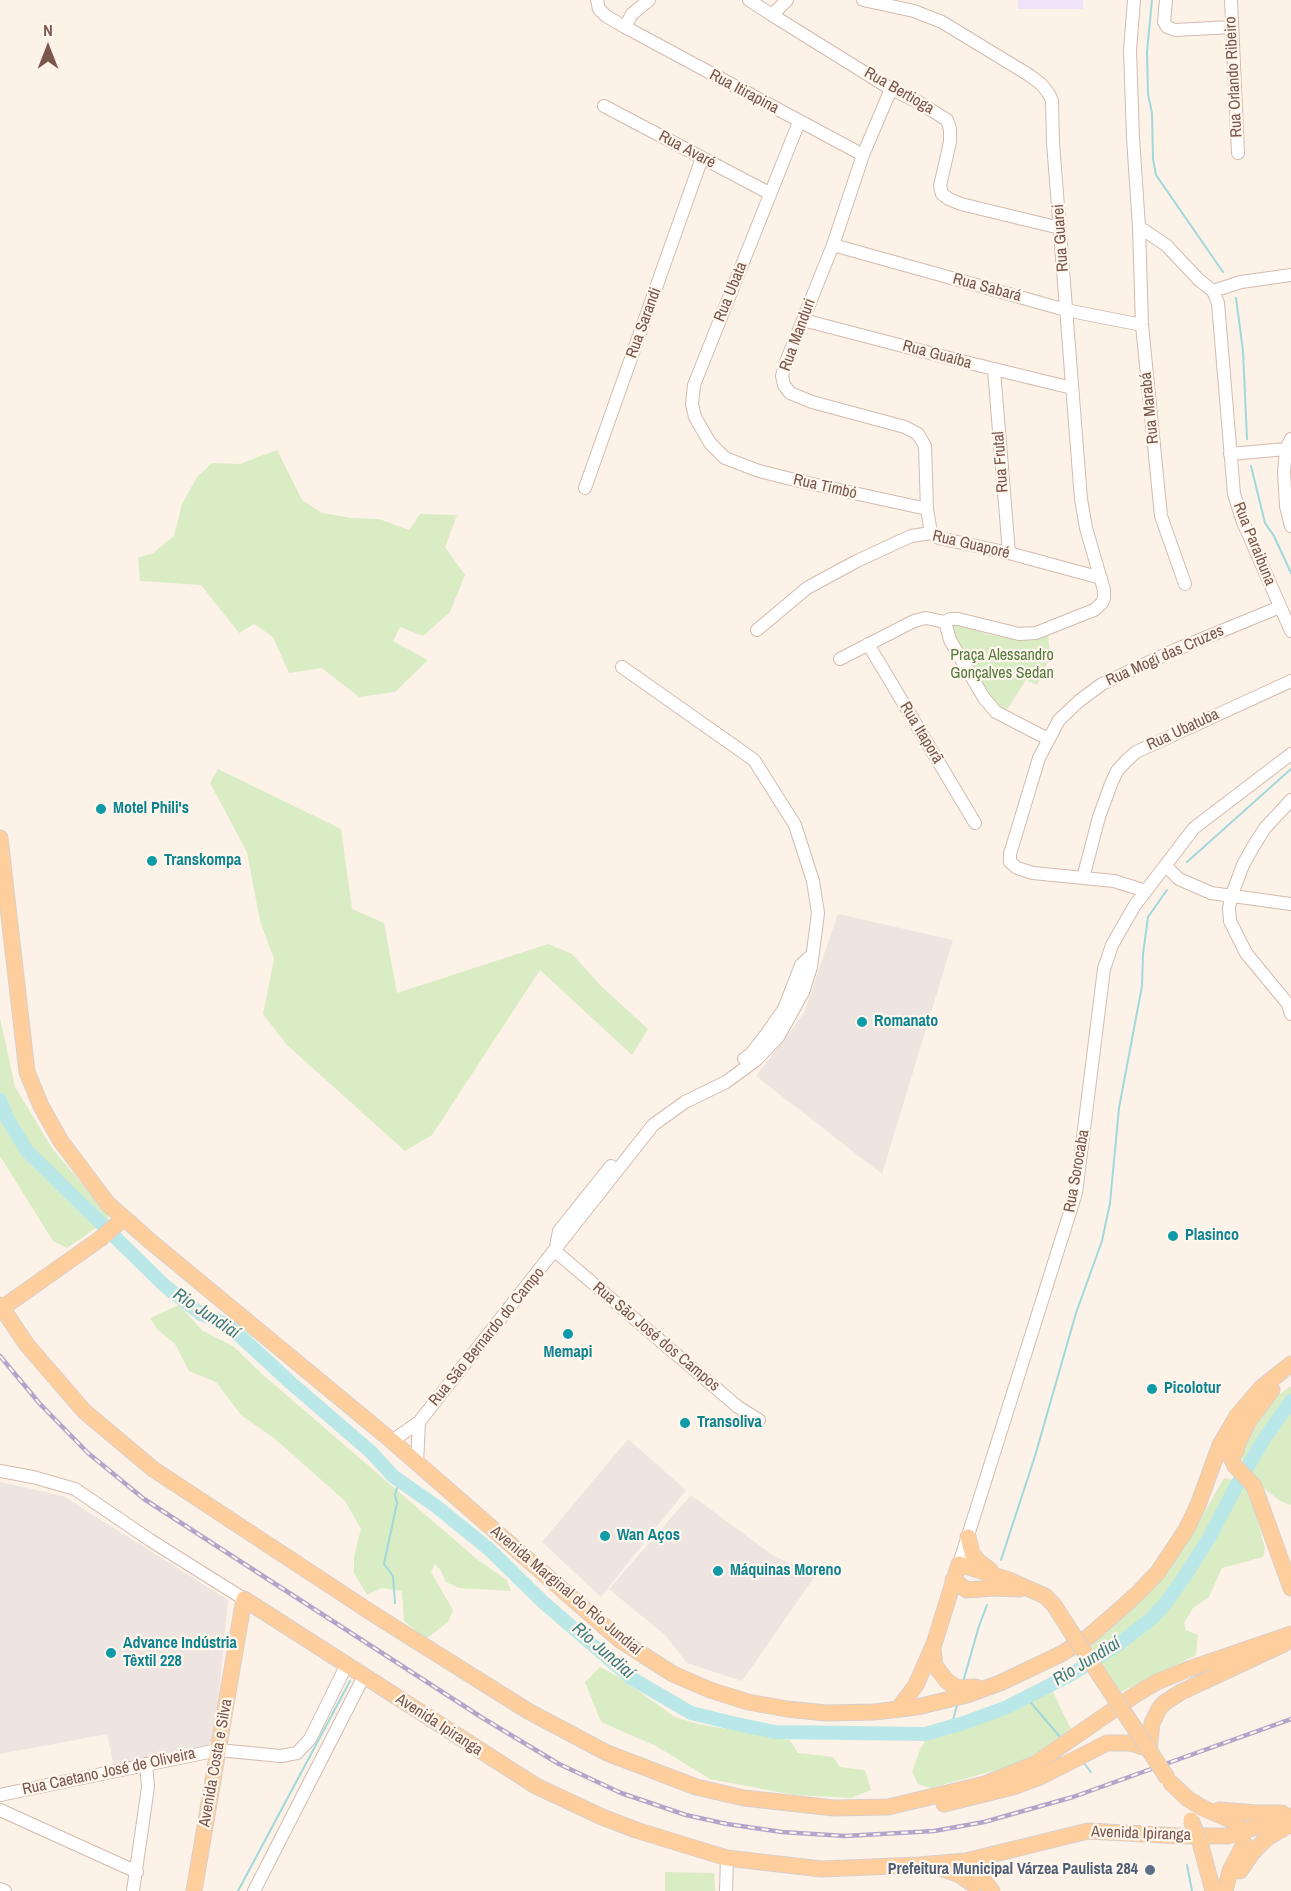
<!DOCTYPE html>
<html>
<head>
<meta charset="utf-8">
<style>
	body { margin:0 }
	#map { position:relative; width:1291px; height:1891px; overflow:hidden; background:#fdf2e7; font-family:"Archivo Narrow",sans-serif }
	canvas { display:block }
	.north { position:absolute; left:18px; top:18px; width:60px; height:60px; -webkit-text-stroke:4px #fff7ee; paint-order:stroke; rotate:0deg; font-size:16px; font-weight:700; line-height:24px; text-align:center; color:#79554a }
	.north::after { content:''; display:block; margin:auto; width:21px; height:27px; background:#79554a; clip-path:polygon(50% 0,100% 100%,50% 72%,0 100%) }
</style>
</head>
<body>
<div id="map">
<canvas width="1291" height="1891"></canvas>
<div class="north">N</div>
</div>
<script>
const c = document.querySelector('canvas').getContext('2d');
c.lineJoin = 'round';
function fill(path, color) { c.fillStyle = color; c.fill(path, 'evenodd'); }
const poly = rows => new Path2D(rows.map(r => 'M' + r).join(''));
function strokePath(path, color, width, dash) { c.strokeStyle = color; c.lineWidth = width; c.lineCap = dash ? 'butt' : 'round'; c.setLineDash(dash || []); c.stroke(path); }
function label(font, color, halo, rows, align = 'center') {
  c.font = font + ' "Archivo Narrow",sans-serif'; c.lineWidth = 4.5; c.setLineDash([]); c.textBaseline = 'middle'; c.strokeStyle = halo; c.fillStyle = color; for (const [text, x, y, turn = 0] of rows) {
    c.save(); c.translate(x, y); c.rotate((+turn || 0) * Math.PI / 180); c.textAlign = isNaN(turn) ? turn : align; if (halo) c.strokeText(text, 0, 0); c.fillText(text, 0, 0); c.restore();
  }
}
const industrial = poly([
	[838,914,953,940,882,1174,756,1076,804,1013],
	[628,1439,686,1490,601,1597,542,1542],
	[0,1482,63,1496,228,1600,215,1734,207,1747,114,1767,107,1734,0,1754],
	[691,1495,771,1554,815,1576,742,1681,687,1663,666,1636,609,1589]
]);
const education = poly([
	[1018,0,1083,0,1083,9,1018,9]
]);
const green = poly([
	[277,450,302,500,322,513,351,518,379,519,409,530,420,514,457,515,445,547,465,575,450,612,423,636,400,627,393,641,428,660,395,692,359,697,322,668,289,673,273,637,254,624,239,633,201,585,140,581,138,558,153,553,174,536,182,504,197,477,212,463,240,464],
	[955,623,986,634,1018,640,1048,635,1050,657,1037,685,1026,680,1006,711,990,698,973,670,950,626],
	[218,769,341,829,352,909,384,923,397,993,548,944,572,954,601,986,648,1029,632,1055,540,970,432,1135,405,1151,287,1045,263,1014,274,959,260,921,247,852,210,783],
	[0,1018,15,1087,52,1148,106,1212,109,1219,67,1248,53,1241,0,1156],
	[179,1305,203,1331,233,1346,262,1374,478,1560,507,1580,511,1591,459,1588,446,1582,440,1569,435,1564,431,1572,453,1610,448,1622,426,1639,404,1621,402,1591,382,1588,367,1595,354,1573,354,1557,361,1529,345,1501,274,1438,241,1415,216,1382,189,1371,175,1344,158,1330,150,1318],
	[1291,1386,1291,1505,1280,1501,1260,1485,1241,1458,1244,1443,1260,1417,1277,1396],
	[1224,1478,1247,1483,1265,1548,1263,1557,1222,1568,1209,1597,1193,1608,1184,1623,1186,1630,1198,1635,1196,1655,1121,1692,1090,1644,1138,1602,1189,1539],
	[600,1667,617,1676,675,1717,698,1724,790,1740,798,1753,833,1757,840,1767,865,1770,871,1790,851,1798,794,1795,710,1779,656,1746,601,1722,585,1682],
	[1051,1688,1071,1729,1030,1757,1004,1768,931,1788,918,1784,912,1772,921,1747,929,1736,949,1735,963,1726,1006,1710],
	[665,1872,714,1873,715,1891,665,1891]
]);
const stream = poly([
	[1152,0,1147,52,1148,94,1152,113,1153,159,1156,175,1223,272],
	[1236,298,1243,351,1247,439],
	[1251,466,1265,523,1274,536,1291,573],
	[1187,862,1291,769],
	[1001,1560,1035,1456,1076,1313,1102,1241,1110,1203,1119,1108,1142,986,1143,954,1148,917,1167,890],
	[395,1603,393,1576,384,1564,397,1503,395,1495,399,1481],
	[963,1682,979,1626,987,1605],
	[1026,1697,1061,1738],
	[951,1727,958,1702],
	[1083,1762,1091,1772],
	[1187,1865,1192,1891],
	[238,1891,350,1681]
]);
const river = poly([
	[0,1100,7,1118,27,1151,165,1286,201,1314,228,1325,291,1383,371,1452,393,1476,437,1507,490,1550,543,1602,631,1678,691,1713,732,1723,775,1732,925,1734,964,1723,1007,1707,1070,1675,1116,1646,1151,1619,1165,1604,1185,1576,1209,1538,1238,1483,1266,1436,1291,1401]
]);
const minor = poly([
	[597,0,599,9,606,16,625,27,863,155],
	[749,0,772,15],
	[787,0,772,15,891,89,920,103,947,120,950,129,950,142,940,186,942,194,949,199,961,204,1060,228],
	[1134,0,1130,50,1133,138,1139,227,1142,325,1161,516,1185,584],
	[1166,0,1164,22,1167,27,1175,30,1232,27],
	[1231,0,1238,153],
	[625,27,632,14,649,0],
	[891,89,863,155,833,245,786,362,782,376,784,385,790,393,812,402,905,427,918,434,925,446,927,509,931,533],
	[604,106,769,193],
	[799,122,694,385,692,404,695,417,710,443,725,458,759,471,799,481,927,509],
	[1139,227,1166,245,1199,280,1213,291,1218,303,1234,494,1243,522,1291,631],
	[833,245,1066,310,1142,325],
	[1213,291,1241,282,1291,275],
	[803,320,949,358,1072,388],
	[994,370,1009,553],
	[1291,439,1286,449,1284,472,1286,506,1291,526],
	[1230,454,1286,449],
	[585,488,702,158],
	[945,622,950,640,984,698,996,712,1048,739],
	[757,630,807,588,857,561,911,536,931,533,939,538,1009,553,1101,578],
	[868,644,975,823],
	[840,659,914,621,926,618,945,622,950,619,958,619,1019,634,1036,633,1094,610,1102,603,1104,598,1104,590,1086,528,1081,499,1053,143,1052,101,1049,94,1041,84,1029,75,942,22,914,11,863,0],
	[1291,800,1265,828,1253,847,1243,865,1231,897,1229,908,1230,921,1246,953,1288,1004,1291,1014],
	[1166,866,1179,879,1211,893,1291,904],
	[1083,878,1099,817,1111,784,1117,771,1126,761,1136,752,1291,681],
	[1146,891,1114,881,1033,873,1017,868,1010,862,1010,854,1039,758,1059,720,1079,701,1102,684,1175,650,1280,607],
	[744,1059,751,1054,768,1032,784,1009,801,965,813,954],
	[556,1247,559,1231,611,1166],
	[555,1251,738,1407,759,1420],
	[392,1441,419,1422,653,1125,685,1102,726,1082,756,1060,778,1037,803,992,811,967,818,913,813,881,795,825,754,760,622,667],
	[417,1464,419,1422],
	[0,1471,33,1477,75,1489,150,1540,244,1599],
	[959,1564,1076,1193,1104,969,1112,945,1135,905,1194,828,1291,754],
	[0,1795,218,1750,281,1756,297,1753,310,1739,347,1664],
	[0,1810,137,1872],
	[0,1889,5,1891],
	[133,1891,148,1787,146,1764],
	[254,1891,364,1676],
	[726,1891,727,1858]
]);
const major = poly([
	[0,838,27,1072,41,1106,60,1140,108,1204,150,1241,392,1441,620,1640,673,1674,710,1690,748,1702,787,1709,826,1713,874,1712,917,1707,967,1695,1000,1683,1061,1654,1088,1637,1109,1619,1137,1594,1158,1572,1186,1530,1198,1505,1220,1445,1237,1416,1261,1388,1291,1364],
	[0,1305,27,1345,84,1411,153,1469,378,1617,528,1711,607,1753,696,1787,744,1798,834,1808,888,1807,985,1784,1035,1764,1135,1695,1157,1682,1186,1670,1291,1634],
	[2,1308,100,1239,124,1218],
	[1232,1433,1229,1448,1230,1455,1235,1466,1254,1486,1291,1588],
	[1236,1451,1237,1445,1248,1422,1272,1390],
	[968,1537,972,1553,978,1561,990,1570],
	[953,1580,967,1590,994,1588,1020,1589],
	[933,1648,935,1666,947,1681,957,1688,976,1687],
	[898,1709,916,1685,934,1644,959,1564,1009,1580,1045,1596,1054,1605,1068,1627],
	[1171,1783,1188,1799,1203,1808,1233,1821,1239,1827,1244,1844,1230,1871,1225,1891],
	[944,1804,1013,1787,1040,1777,1107,1743,1130,1743,1149,1749,1152,1723,1159,1709,1164,1703,1181,1692,1284,1644],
	[1219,1810,1257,1813,1282,1813],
	[1200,1842,1213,1891],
	[974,1859,978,1873,992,1891],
	[937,1867,960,1875,974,1885],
	[1240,1871,1253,1852,1267,1838,1291,1824],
	[194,1891,244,1599,536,1786,602,1817,636,1830,727,1858,821,1869,919,1865,966,1861,1088,1831,1180,1836,1228,1836,1291,1816]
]);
const rail = poly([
	[0,1356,40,1404,88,1453,144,1499,481,1717,559,1764,621,1793,686,1815,727,1824,782,1832,845,1836,934,1831,984,1822,1073,1797,1291,1719]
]);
const majorBridge = poly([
	[1068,1627,1168,1779],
	[1191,1820,1200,1842]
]);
const markers = [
	[101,809,6,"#0f9aa8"],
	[152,861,6,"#0f9aa8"],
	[862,1022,6,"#0f9aa8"],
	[1173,1236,6,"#0f9aa8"],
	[568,1334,6,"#0f9aa8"],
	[1152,1389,6,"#0f9aa8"],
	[685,1423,6,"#0f9aa8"],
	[605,1536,6,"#0f9aa8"],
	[718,1571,6,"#0f9aa8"],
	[111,1653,6,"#0f9aa8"],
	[1150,1870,6,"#5c6f8a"]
];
const streetNames = [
	["Rua Orlando Ribeiro",1234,77,-93],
	["Rua Bertioga",899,91,30],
	["Rua Itirapina",744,92,28],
	["Rua Avaré",687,150,28],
	["Rua Guarei",1061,238,-94],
	["Rua Sabará",987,288,15],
	["Rua Ubata",731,292,-68],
	["Rua Sarandi",644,323,-70],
	["Rua Manduri",798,335,-70],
	["Rua Guaíba",937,355,15],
	["Rua Marabá",1150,408,-96],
	["Rua Frutal",1001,462,-94],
	["Rua Timbó",825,487,13],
	["Rua Paraibuna",1254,544,68],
	["Rua Guaporé",971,545,13],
	["Rua Mogi das Cruzes",1165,656,-24],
	["Rua Ubatuba",1183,730,-25],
	["Rua Itaporã",921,733,59],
	["Rua Sorocaba",1077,1171,-80],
	["Rua São Bernardo do Campo",487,1337,-51],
	["Rua São José dos Campos",656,1337,40],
	["Avenida Marginal do Rio Jundiaí",566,1591,40],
	["Avenida Ipiranga",439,1725,33],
	["Avenida Costa e Silva",216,1763,-80],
	["Rua Caetano José de Oliveira",109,1772,-12],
	["Avenida Ipiranga",1141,1834,2]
];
const parkNames = [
	["Praça Alessandro",1002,656],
	["Gonçalves Sedan",1002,674]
];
const cultureNames = [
	["Motel Phili's",113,809],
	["Transkompa",164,861],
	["Romanato",874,1022],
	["Plasinco",1185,1236],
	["Memapi",568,1353,"center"],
	["Picolotur",1164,1389],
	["Transoliva",697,1423],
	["Wan Aços",617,1536],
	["Máquinas Moreno",730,1571],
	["Advance Indústria",123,1644],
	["Têxtil 228",123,1662]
];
const serviceNames = [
	["Prefeitura Municipal Várzea Paulista 284",1138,1870]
];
const waterNames = [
	["Rio Jundiaí",206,1314,34],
	["Rio Jundiaí",603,1651,41],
	["Rio Jundiaí",1087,1662,-32]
];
fill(industrial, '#eee5e1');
fill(education, '#efe3fa');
fill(green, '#d9ecc4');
strokePath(stream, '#a0d8db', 2);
strokePath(river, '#bae7e8', 14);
strokePath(minor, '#d3bbae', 14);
strokePath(major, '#d9cfcc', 17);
strokePath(minor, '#fff', 12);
strokePath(major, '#fecf9d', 15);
strokePath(rail, '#b3a4c9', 4.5);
strokePath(rail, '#fff7ee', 2, [7]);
strokePath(majorBridge, '#d9cfcc', 17, []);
strokePath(majorBridge, '#fecf9d', 15);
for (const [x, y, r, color] of markers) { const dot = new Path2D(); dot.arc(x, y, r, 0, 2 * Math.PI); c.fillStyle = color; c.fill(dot); strokePath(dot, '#fff7ee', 2); }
label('16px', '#79554a', '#fff7ee', streetNames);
label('16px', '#567a3e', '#fff7ee', parkNames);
label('bold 16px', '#0d838f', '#fff7ee', cultureNames, 'left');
label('bold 16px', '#4e5e75', '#fff7ee', serviceNames, 'right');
label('italic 18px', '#3c7c7e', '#fff7ee', waterNames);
</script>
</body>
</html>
